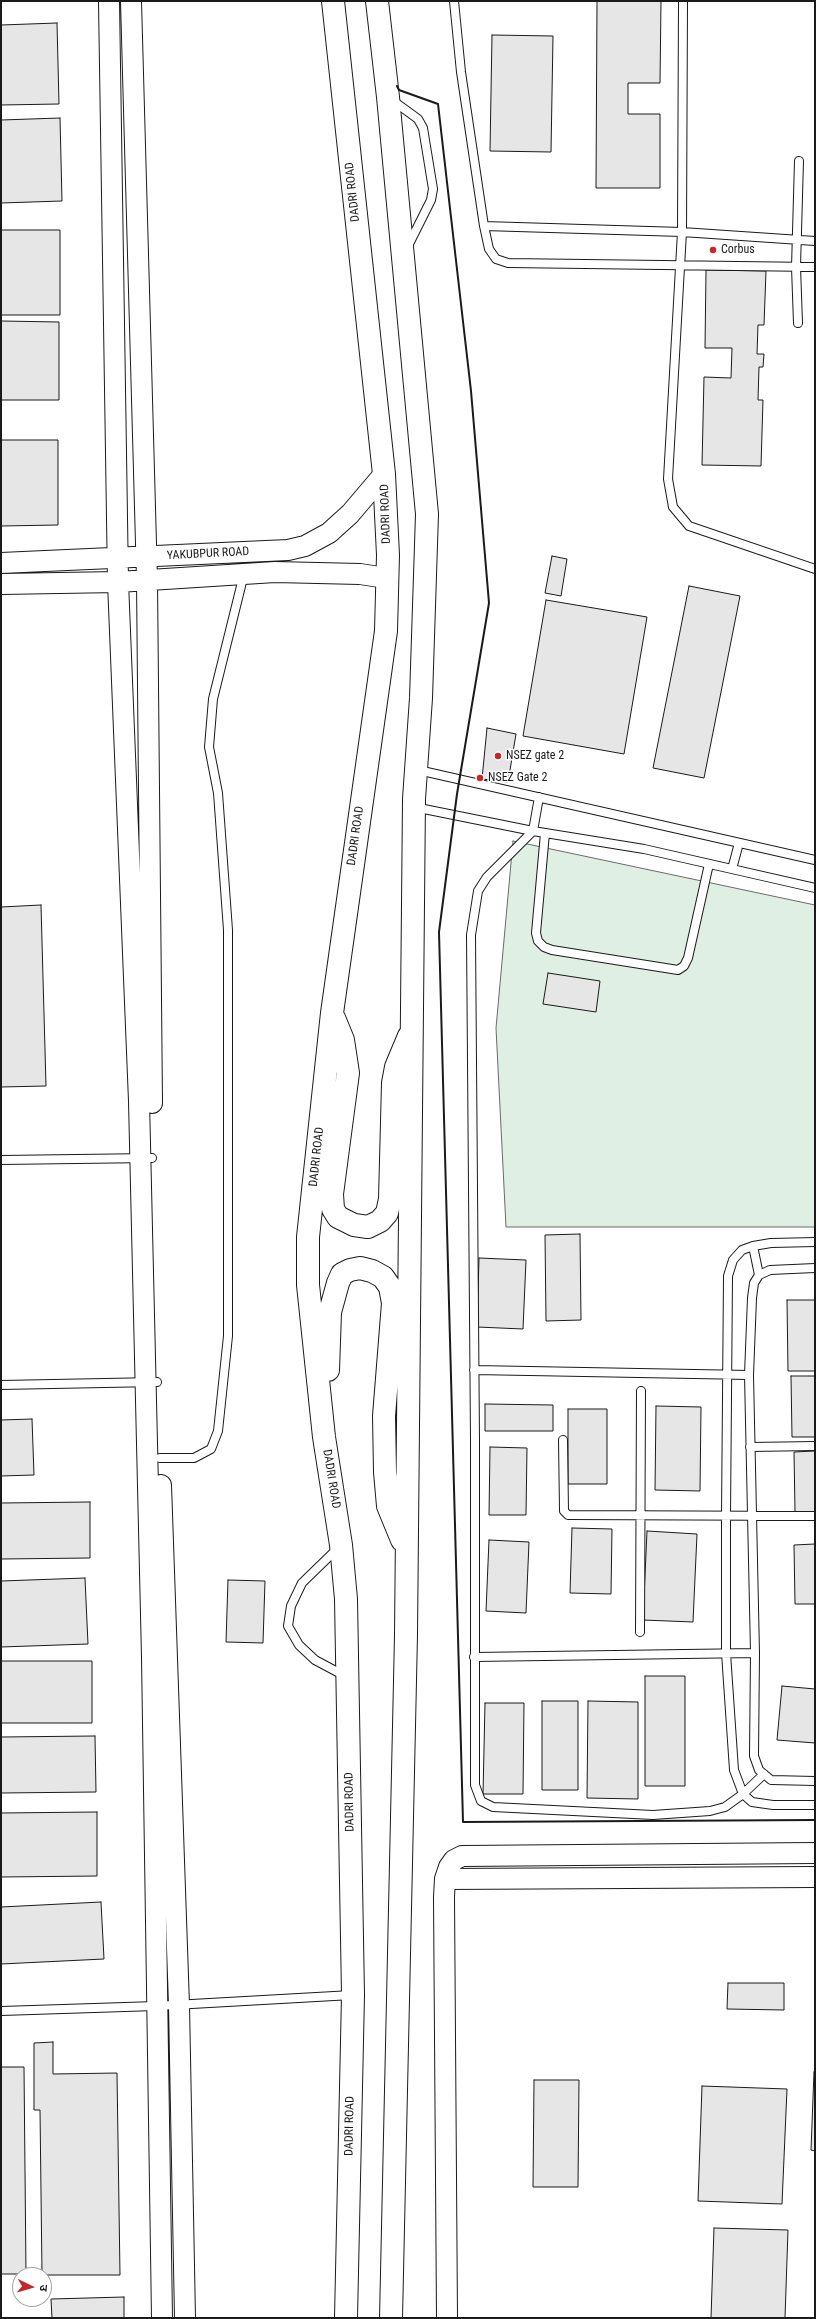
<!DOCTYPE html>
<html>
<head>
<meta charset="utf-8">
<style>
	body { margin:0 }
	#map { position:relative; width:816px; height:2319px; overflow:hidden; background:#fff; font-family:"Roboto Condensed","Noto Sans Devanagari",sans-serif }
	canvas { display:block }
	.frame { position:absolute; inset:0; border:2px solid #1a1a1a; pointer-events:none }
	.north { position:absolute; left:12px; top:2267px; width:40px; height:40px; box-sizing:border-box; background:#fff; border:1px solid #a3a3a3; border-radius:50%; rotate:95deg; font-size:11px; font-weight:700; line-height:16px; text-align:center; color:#1a1a1a }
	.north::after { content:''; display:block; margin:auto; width:14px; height:18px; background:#c62828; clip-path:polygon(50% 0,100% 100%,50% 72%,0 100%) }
</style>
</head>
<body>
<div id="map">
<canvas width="816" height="2319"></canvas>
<div class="frame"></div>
<div class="north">उ</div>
</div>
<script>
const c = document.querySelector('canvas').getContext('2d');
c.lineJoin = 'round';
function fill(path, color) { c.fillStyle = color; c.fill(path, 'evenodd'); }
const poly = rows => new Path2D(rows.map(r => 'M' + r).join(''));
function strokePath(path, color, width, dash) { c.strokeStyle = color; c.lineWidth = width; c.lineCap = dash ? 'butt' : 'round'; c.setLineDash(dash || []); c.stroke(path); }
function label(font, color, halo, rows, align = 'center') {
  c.font = font + ' "Roboto Condensed",sans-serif'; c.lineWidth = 3; c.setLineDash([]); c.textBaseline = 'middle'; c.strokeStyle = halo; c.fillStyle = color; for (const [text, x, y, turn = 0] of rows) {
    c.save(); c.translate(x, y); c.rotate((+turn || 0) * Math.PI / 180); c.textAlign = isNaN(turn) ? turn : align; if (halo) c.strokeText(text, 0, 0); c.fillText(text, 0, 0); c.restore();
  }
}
const green = poly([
	[513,841,815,905,815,1227,506,1227,496,1028,513,841]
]);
const building = poly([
	[597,1,661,1,660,83,628,83,628,114,660,114,660,188,596,188,597,1],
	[57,23,59,104,1,105,1,25,57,23],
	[492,35,553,36,551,152,490,151,492,35],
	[60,118,62,201,1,203,1,120,60,118],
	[1,230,60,230,60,315,1,315,1,230],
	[706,270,766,271,764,325,758,325,757,354,764,354,763,367,759,367,758,400,763,400,761,466,702,465,704,377,731,378,732,348,705,348,706,270],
	[1,321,59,322,59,400,1,400,1,321],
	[1,440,58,440,58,525,1,526,1,440],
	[552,556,567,559,561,596,545,593,552,556],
	[689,586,740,596,704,778,653,768,689,586],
	[546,600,647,617,624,754,523,736,546,600],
	[487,728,516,734,508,782,482,779,487,728],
	[41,905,46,1086,1,1087,1,907,41,905],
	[548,973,600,981,596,1012,543,1004,548,973],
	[580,1234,581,1320,546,1321,545,1235,580,1234],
	[479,1258,526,1260,523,1329,477,1327,479,1258],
	[787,1300,815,1300,815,1371,788,1371,787,1300],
	[791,1376,815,1376,815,1437,792,1437,791,1376],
	[485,1404,553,1405,553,1431,485,1431,485,1404],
	[656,1406,701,1407,700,1491,655,1490,656,1406],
	[568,1409,607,1409,607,1484,568,1484,568,1409],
	[32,1419,34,1475,1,1476,1,1420,32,1419],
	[490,1447,527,1448,526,1515,489,1515,490,1447],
	[815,1451,815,1512,795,1512,794,1452,815,1451],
	[90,1502,90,1558,1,1559,1,1503,90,1502],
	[572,1528,612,1529,611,1594,570,1593,572,1528],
	[647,1531,697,1534,693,1622,643,1620,647,1531],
	[489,1540,529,1542,526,1613,486,1611,489,1540],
	[815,1544,815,1604,795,1604,794,1545,815,1544],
	[85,1578,88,1644,1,1647,1,1581,85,1578],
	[228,1580,265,1581,263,1643,226,1642,228,1580],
	[1,1661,92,1661,92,1723,1,1723,1,1661],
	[645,1676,685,1676,685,1786,645,1786,645,1676],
	[782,1686,815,1689,815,1743,777,1740,782,1686],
	[542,1701,578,1701,578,1790,542,1790,542,1701],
	[588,1701,638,1702,638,1799,587,1798,588,1701],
	[485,1703,524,1703,523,1794,483,1794,485,1703],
	[95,1736,96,1792,1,1793,1,1737,95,1736],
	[97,1812,97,1876,1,1877,1,1813,97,1812],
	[101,1902,104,1959,1,1964,1,1907,101,1902],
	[728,1983,784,1983,784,2010,727,2009,728,1983],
	[53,2042,53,2074,117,2073,120,2275,42,2275,40,2110,34,2110,34,2043,53,2042],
	[1,2067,24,2067,26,2274,1,2274,1,2067],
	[814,2072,815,2072,815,2151,811,2150,814,2072],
	[534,2080,579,2080,578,2187,533,2187,534,2080],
	[702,2086,787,2089,782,2204,698,2201,702,2086],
	[714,2228,788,2230,785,2318,711,2318,714,2228],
	[124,2297,124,2318,52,2318,51,2299,124,2297]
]);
const service = poly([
	[454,1,461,72,484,226,489,249,496,259,508,263,815,267],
	[683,1,682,232,668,479,673,507,689,526,815,569],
	[392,100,418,119,423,128,433,189,431,200,408,246],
	[484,226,682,232,815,241],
	[798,323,796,267,799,161],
	[418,770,815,860],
	[539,797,533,831,487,877,478,891,471,935,475,1441,475,1785,481,1801,493,1807,653,1815,710,1811,725,1807,743,1794,764,1774],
	[414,807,533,831,644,849,815,888],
	[545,833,536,933,538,941,544,947,552,950,678,970,684,966,688,958,709,864],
	[732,869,739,843],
	[1,1160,152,1158],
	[815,1242,771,1243,753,1246,742,1250,733,1260,728,1276,726,1516,726,1653,734,1770,743,1794,752,1802,773,1805,815,1805],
	[753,1246,759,1275],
	[815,1268,770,1270,759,1275,754,1283,752,1298,749,1375,755,1653,754,1756,759,1770,771,1780,815,1781],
	[474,1370,749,1375],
	[1,1385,157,1382],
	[563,1440,564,1511,568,1515,815,1516],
	[750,1447,815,1446],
	[160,1458,194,1458,211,1449,218,1431,228,1336,228,930,218,793,209,747,213,699,244,574],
	[338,1548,302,1583,291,1606,288,1626,299,1645,315,1660,345,1676],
	[640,1632,641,1391],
	[474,1657,755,1653],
	[1,2011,156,2006,352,1995]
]);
const tertiary = poly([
	[109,1,118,582,139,1101,152,1657,162,2318],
	[131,1,147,580,152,1103],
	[1,563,288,550,305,546,329,533,350,514,384,474],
	[1,584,118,582,275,572,360,574,386,578],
	[161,1485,179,2005,185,2318],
	[445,1879,815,1877],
	[447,2318,444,1897,445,1879,449,1867,454,1860,462,1856,815,1853]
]);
const secondary = poly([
	[333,1,384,474,388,555,386,631,332,1013,308,1237,308,1285,324,1437,341,1545,346,1599,353,1995,346,2318],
	[377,1,388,97,427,514,421,698,414,799,406,1635,391,2318],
	[334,1018,343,1040,348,1073,332,1194,333,1209,338,1217,354,1225,368,1227,380,1221,387,1213,390,1199,393,1083,396,1067,409,1036],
	[328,1370,330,1312,338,1283,342,1274,350,1270,360,1268,372,1271,383,1277,390,1287,393,1303,384,1416,385,1472,388,1506,402,1540]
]);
const wall = poly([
	[397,86,399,90,438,104,471,391,489,603,457,794,439,932,463,1822,815,1820]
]);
const markers = [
	[713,250,4,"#c62828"],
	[498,756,4,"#c62828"],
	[480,778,4,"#c62828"]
];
const streetNames = [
	["DADRI ROAD",353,192,-96],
	["DADRI ROAD",386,514,-92],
	["YAKUBPUR ROAD",208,554,-3],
	["DADRI ROAD",356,836,-82],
	["DADRI ROAD",317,1157,-84],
	["DADRI ROAD",331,1479,81],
	["DADRI ROAD",350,1802,-91],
	["DADRI ROAD",350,2126,-89]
];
const poiNames = [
	["Corbus",721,250],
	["NSEZ gate 2",506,756],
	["NSEZ Gate 2",488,778]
];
fill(green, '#e0efe3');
strokePath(green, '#6a6a6a', 1);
fill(building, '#e6e6e6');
strokePath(building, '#1a1a1a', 1);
strokePath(service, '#1a1a1a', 10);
strokePath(tertiary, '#1a1a1a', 22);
strokePath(secondary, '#1a1a1a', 24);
strokePath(service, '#fff', 8);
strokePath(tertiary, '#fff', 20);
strokePath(secondary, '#fff', 22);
strokePath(wall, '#1a1a1a', 2);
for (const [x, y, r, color] of markers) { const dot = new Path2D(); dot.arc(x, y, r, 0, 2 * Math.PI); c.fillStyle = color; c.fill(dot); strokePath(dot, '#fff', 1.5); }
label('12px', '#1a1a1a', '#fff', streetNames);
label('12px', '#1a1a1a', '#fff', poiNames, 'left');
</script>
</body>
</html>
